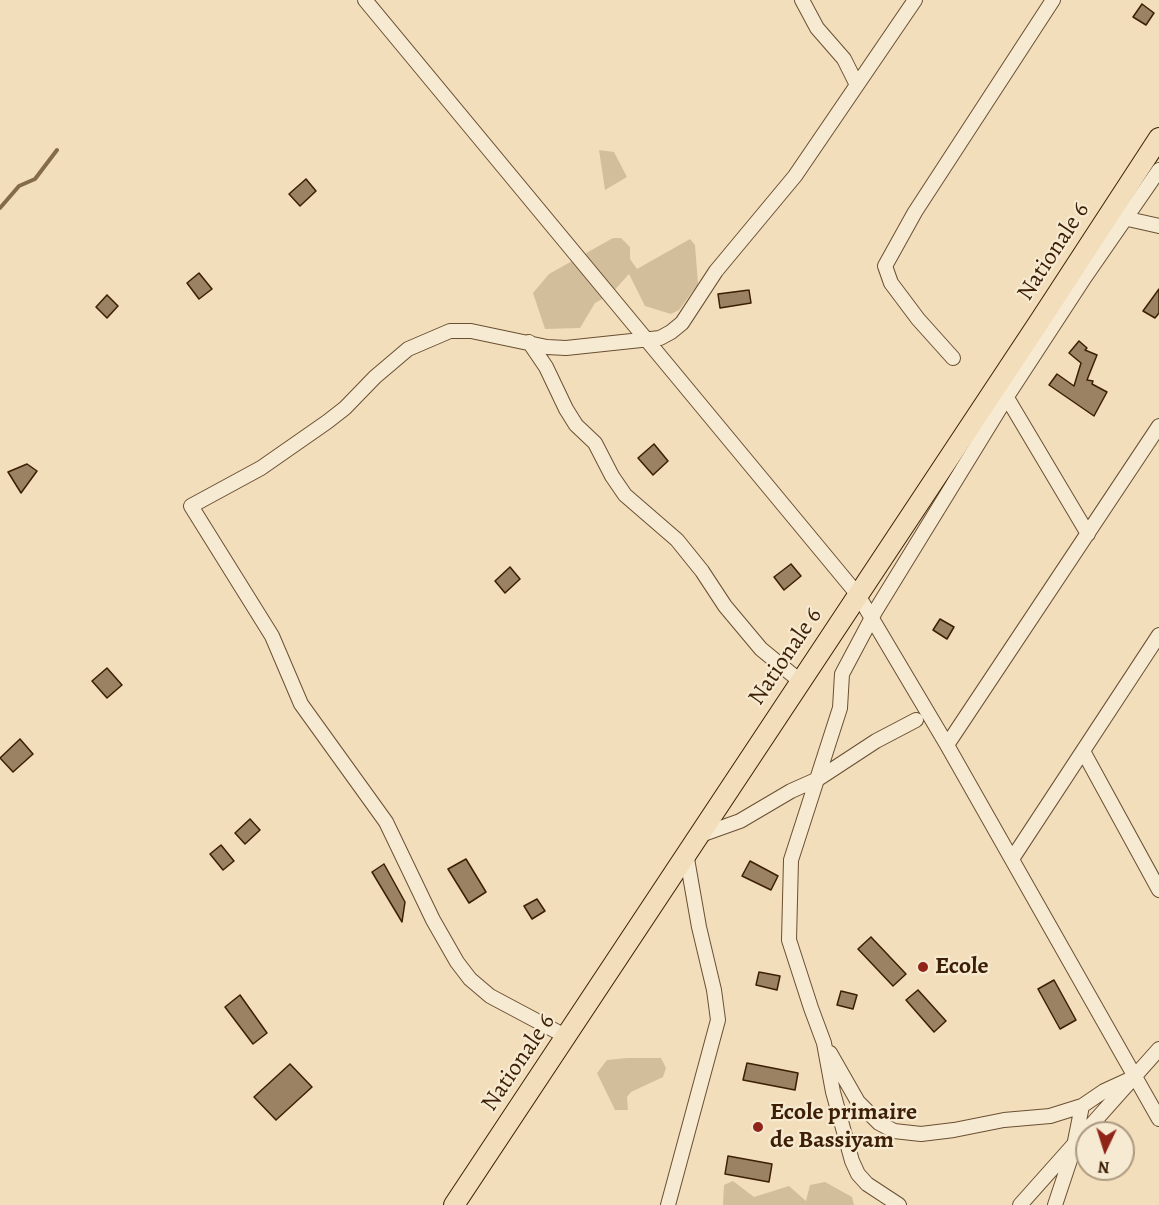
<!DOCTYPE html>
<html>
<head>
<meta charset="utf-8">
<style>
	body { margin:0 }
	#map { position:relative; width:1159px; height:1205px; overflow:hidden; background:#f2deba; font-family:Alegreya,serif }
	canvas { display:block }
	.north { position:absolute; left:1075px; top:1121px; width:60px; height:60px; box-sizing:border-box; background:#f7ead2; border:2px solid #ac9980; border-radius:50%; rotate:184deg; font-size:16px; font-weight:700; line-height:24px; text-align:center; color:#3c1f04 }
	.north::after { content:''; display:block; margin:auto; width:21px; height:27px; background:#8f2418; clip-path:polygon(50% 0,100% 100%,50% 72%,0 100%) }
</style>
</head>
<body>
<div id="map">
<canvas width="1159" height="1205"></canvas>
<div class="north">N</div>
</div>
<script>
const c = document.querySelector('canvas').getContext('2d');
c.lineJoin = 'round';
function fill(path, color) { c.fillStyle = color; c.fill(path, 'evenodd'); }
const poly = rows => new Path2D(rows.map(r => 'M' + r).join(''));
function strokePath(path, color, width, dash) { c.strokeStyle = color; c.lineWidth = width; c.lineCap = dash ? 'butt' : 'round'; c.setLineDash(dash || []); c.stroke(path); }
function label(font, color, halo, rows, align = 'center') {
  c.font = font + ' Alegreya,serif'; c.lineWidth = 4.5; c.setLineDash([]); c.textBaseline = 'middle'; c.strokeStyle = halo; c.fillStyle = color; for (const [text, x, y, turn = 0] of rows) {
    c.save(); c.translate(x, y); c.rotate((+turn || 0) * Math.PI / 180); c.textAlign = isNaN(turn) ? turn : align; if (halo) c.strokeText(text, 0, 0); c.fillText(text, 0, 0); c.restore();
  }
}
const green = poly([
	[599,150,614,152,627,177,605,190],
	[613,238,621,238,630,247,630,259,637,269,690,239,695,245,698,284,679,310,671,314,645,306,629,274,611,294,595,303,580,328,545,329,533,293,549,274],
	[627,1058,661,1058,666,1068,663,1077,631,1092,627,1097,628,1110,615,1110,597,1073,607,1060],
	[733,1181,754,1197,789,1186,806,1201,810,1185,825,1182,852,1197,854,1205,723,1205,724,1185]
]);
const stream = poly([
	[0,208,19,186,35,179,57,150]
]);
const building = poly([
	[1142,4,1154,13,1146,25,1133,17,1142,4],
	[306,179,316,191,300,206,289,194,306,179],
	[199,273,212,289,199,299,187,283,199,273],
	[1159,289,1159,313,1155,318,1143,311,1159,289],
	[749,290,751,303,720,308,718,294,749,290],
	[107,295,118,306,107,318,96,307,107,295],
	[1079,341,1087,348,1085,350,1097,355,1087,380,1093,381,1092,384,1107,392,1094,416,1049,385,1057,374,1074,386,1081,363,1069,353,1079,341],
	[654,444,668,461,653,475,638,458,654,444],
	[27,464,37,471,21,493,8,472,27,464],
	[791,564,801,576,784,590,774,577,791,564],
	[510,567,520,579,505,593,495,581,510,567],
	[940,619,954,627,947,639,933,630,940,619],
	[107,668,122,685,107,698,92,681,107,668],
	[20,739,33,754,13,772,0,758,20,739],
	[250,819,260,830,245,844,235,833,250,819],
	[221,845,234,861,223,870,210,854,221,845],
	[466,859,486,892,469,903,448,869,466,859],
	[750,861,778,876,771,890,742,876,750,861],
	[384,864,405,902,402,922,372,872,384,864],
	[537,899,545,911,532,919,524,906,537,899],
	[871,937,906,974,893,986,858,949,871,937],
	[759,972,780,976,777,990,756,985,759,972],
	[1054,980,1076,1020,1060,1029,1038,989,1054,980],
	[918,990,946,1021,934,1032,906,1000,918,990],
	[841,991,857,995,853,1009,837,1005,841,991],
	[240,995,267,1033,253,1044,225,1007,240,995],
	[747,1063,798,1073,795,1090,743,1080,747,1063],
	[290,1064,312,1087,276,1120,254,1097,290,1064],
	[728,1156,772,1164,769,1182,725,1174,728,1156]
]);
const minor = poly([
	[365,0,858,595,947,745,1159,1119],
	[802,0,817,28,844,59,857,85],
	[1119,217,1159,226],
	[529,342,546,367,566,409,576,425,595,443,612,476,625,495,677,540,702,571,725,606,761,649,800,681],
	[953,358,918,319,891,283,885,266,915,212,1053,0],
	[1003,391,1088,534],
	[947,745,1159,426],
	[1083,751,1159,890],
	[698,836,740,821,791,791,818,779,876,741,916,720],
	[1012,859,1159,635],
	[567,1037,490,996,470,979,457,962,433,920,386,822,301,704,272,636,191,506,261,468,327,422,345,408,375,377,408,349,450,331,471,331,547,347,566,348,660,338,671,332,682,323,716,271,795,176,915,0],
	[830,1053,858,1102,879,1123,894,1131,921,1134,954,1130,1004,1120,1050,1116,1082,1106],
	[668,1205,718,1020,714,990,699,927,686,853],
	[899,1205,867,1184,858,1174,852,1161,833,1092,824,1043,811,1008,789,940,791,860,840,708,842,674,876,610,1008,395,1085,277,1159,170],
	[1020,1205,1159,1049],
	[1055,1205,1073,1151,1082,1106,1104,1091,1128,1080]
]);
const primary = poly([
	[454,1205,1041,319,1159,138]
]);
const markers = [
	[923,967,6,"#8f2418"],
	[758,1127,6,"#8f2418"]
];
const streetNames = [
	["Nationale 6",1054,252,-57],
	["Nationale 6",786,657,-56],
	["Nationale 6",519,1063,-56]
];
const poiNames = [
	["Ecole",935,967],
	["Ecole primaire",770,1113],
	["de Bassiyam",770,1141]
];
fill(green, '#d3be9b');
strokePath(stream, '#846b4c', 4);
fill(building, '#9b8263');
strokePath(building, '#3c1f04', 1.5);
strokePath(minor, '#6a4f32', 16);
strokePath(primary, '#3c1f04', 22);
strokePath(minor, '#f7ead2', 14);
strokePath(primary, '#f2deba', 20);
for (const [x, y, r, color] of markers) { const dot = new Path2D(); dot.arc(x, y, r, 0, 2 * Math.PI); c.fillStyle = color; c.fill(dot); strokePath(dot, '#f7ead2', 2); }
label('24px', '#3c1f04', '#f7ead2', streetNames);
label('bold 24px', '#3c1f04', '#f7ead2', poiNames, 'left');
</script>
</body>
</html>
